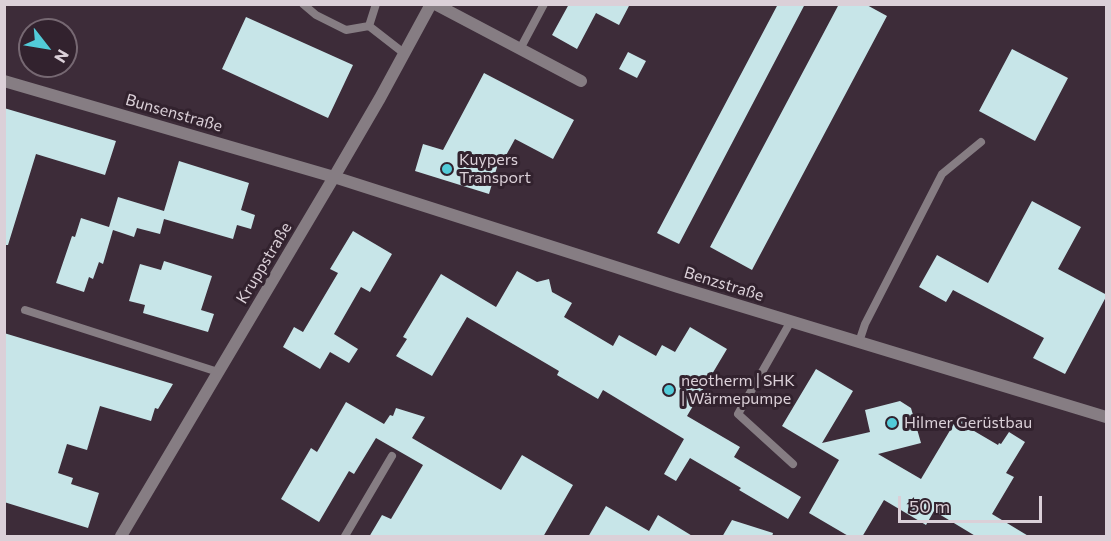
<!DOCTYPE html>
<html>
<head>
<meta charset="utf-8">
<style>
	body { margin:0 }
	#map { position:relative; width:1111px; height:541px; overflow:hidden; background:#3d2c39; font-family:Commissioner,sans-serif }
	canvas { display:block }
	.frame { position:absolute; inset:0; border:6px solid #dbd0d8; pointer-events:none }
	.north { position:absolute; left:18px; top:18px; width:60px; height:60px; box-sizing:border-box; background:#32222e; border:2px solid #766872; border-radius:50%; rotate:121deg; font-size:16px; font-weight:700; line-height:24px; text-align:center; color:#dbd0d8 }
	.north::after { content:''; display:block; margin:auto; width:21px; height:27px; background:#52cbd8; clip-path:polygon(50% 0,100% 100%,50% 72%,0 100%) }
	.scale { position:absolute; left:898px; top:496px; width:144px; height:27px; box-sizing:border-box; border:3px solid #dbd0d8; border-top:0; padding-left:8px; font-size:18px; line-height:21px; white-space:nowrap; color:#dbd0d8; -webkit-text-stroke:4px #32222e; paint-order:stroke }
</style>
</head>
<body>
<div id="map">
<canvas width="1111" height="541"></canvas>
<div class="frame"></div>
<div class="north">N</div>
<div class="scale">50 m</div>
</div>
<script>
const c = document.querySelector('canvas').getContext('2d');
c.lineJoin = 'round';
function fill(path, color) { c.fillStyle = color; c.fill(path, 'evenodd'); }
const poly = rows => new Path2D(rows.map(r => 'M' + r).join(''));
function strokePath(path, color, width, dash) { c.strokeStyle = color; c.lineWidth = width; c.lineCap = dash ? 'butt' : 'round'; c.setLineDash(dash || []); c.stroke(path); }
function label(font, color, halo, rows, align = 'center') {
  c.font = font + ' Commissioner,sans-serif'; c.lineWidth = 6; c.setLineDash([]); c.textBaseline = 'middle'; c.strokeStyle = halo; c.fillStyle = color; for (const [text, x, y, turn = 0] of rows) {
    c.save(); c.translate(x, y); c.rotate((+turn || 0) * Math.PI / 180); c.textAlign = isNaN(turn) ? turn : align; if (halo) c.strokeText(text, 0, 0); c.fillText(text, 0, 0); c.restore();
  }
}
const building = poly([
	[569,4,630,4,619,25,596,13,577,49,552,35],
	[778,4,805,4,679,244,657,233],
	[839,4,865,4,887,16,752,270,710,247],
	[246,17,353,65,328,118,222,69],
	[1012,49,1068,78,1035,141,979,111],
	[628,52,646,61,637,78,619,69],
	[484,73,574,120,553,159,515,139,504,159,500,157,489,194,415,171,423,144,443,150],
	[4,108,116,141,105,175,36,154,8,245,4,245],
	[179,161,249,183,241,210,255,215,251,229,237,225,233,239,164,219,160,234,137,228,134,237,113,230,103,264,99,262,93,279,89,277,84,292,56,283,72,236,75,237,81,218,109,227,118,197,164,211],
	[1032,201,1081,227,1058,269,1107,295,1065,374,1033,358,1044,338,953,290,946,302,919,287,937,255,988,283],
	[353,231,392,254,370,292,361,287,334,334,358,349,349,363,330,352,320,369,283,347,294,327,303,332,338,273,330,269],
	[164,261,212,276,201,310,214,314,208,332,143,313,145,305,129,301,140,264,161,270],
	[517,271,537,282,549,279,552,292,572,303,564,317,613,346,619,335,656,356,662,345,675,352,690,327,727,349,687,416,740,447,734,457,801,497,788,519,739,490,741,488,690,458,676,481,664,474,684,439,603,390,598,399,557,375,559,371,467,317,432,376,396,356,407,339,403,337,441,274,496,307],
	[4,333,173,384,158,409,155,408,151,421,100,406,87,450,67,444,58,473,73,478,71,484,99,493,88,528,4,502],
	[816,369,853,391,822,443,870,432,865,410,900,401,911,408,921,443,878,454,921,479,958,417,971,425,969,428,998,445,999,443,1001,444,1009,432,1025,442,1006,473,1014,477,992,514,1030,537,977,537,934,511,926,525,884,500,862,537,850,537,809,513,839,460,782,426],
	[346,402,384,424,390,415,393,416,396,408,425,417,412,438,501,490,522,455,573,485,543,537,369,537,382,515,391,519,423,465,376,438,354,474,349,471,319,522,281,499,311,448,317,452],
	[606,506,649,531,658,515,694,537,588,537],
	[732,520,773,533,772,537,722,537]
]);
const lane = poly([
	[303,4,316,15,346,30,369,26],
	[376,4,369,26,405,54],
	[520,49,544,4],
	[25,310,218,372],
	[791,321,738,414,793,464],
	[859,342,865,324,942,174,981,142],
	[345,536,392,456]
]);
const street = poly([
	[435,4,581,81],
	[4,81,334,177,678,287,1106,417],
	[121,536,334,177,380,98,431,4]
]);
const markers = [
	[447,169,6,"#52cbd8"],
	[669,390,6,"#52cbd8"],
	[892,423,6,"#52cbd8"]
];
const streetNames = [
	["Bunsenstraße",174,113,16],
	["Kruppstraße",264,263,-59],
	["Benzstraße",724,284,17]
];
const poiNames = [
	["Kuypers",459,160],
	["Transport",459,178],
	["neotherm | SHK",681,381],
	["| Wärmepumpe",681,399],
	["Hilmer Gerüstbau",904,423]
];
fill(building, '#c7e5e8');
strokePath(lane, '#867d83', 8);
strokePath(street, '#867d83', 12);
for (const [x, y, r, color] of markers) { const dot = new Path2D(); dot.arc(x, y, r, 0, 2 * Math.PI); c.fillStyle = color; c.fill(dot); strokePath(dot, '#32222e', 2); }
label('16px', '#dbd0d8', '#32222e', streetNames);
label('16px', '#dbd0d8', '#32222e', poiNames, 'left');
</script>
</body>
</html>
